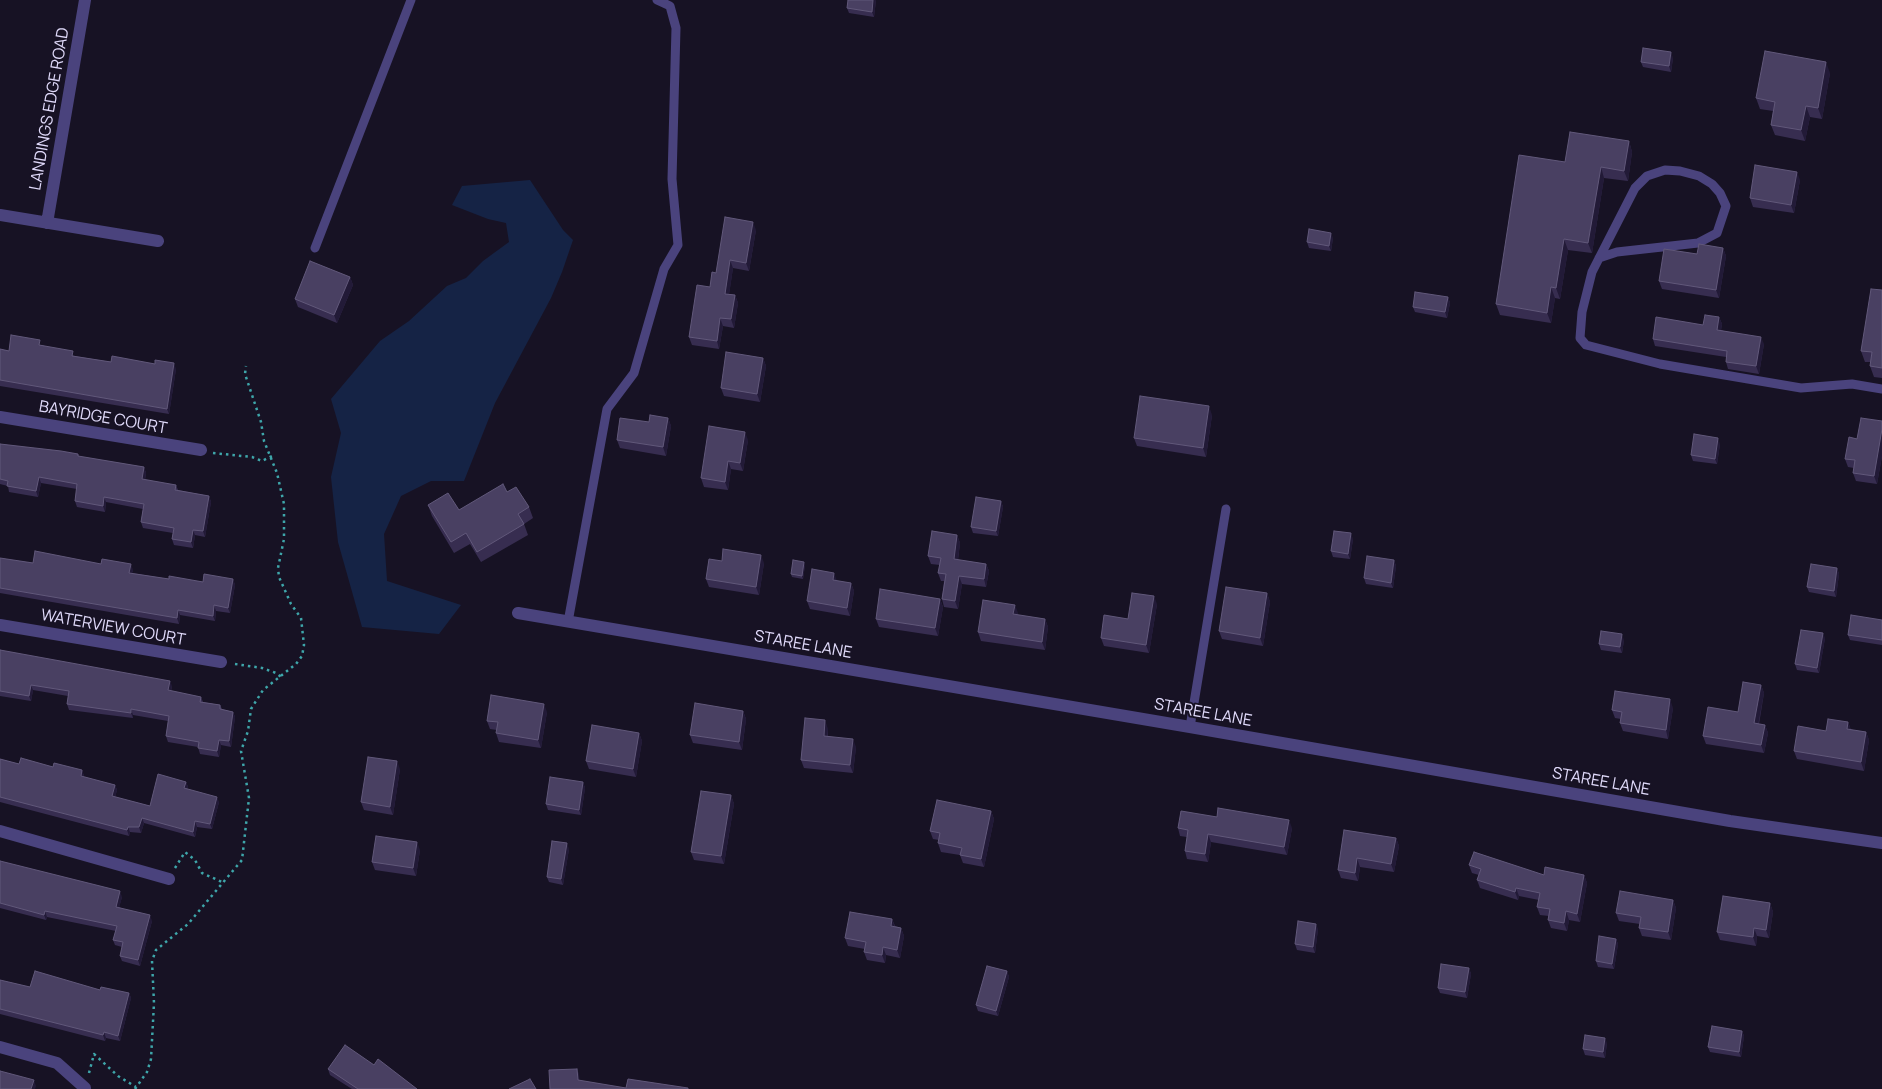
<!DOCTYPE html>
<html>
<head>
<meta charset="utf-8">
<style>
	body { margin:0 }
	canvas { display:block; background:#171224 }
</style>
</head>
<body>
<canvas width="1882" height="1089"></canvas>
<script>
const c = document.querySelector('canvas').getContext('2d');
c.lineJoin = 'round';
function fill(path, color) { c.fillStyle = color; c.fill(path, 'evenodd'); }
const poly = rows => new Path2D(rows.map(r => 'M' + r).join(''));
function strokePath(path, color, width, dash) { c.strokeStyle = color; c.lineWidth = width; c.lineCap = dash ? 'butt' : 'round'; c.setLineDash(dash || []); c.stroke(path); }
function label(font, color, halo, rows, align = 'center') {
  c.font = font + ' Manrope,sans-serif'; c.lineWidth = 4; c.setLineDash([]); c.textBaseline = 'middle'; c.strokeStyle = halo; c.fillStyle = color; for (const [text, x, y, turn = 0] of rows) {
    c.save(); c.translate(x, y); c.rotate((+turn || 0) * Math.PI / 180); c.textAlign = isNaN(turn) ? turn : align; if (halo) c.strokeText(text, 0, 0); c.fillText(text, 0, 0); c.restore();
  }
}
const water = poly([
	[530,180,563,230,573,240,562,272,551,298,495,403,464,481,431,481,401,496,384,534,387,581,461,605,439,634,362,627,338,542,331,477,341,433,331,399,380,341,409,321,447,286,466,278,483,261,509,242,506,223,488,219,452,205,462,186]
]);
const path = poly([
	[213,453,252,457,262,461,272,456],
	[235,664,262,668,276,673,281,677],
	[175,868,185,852,195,860,202,873,222,882],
	[89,1073,94,1054,118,1076,136,1087],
	[135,1089,147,1072,151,1059,154,1003,152,961,156,950,188,924,242,860,249,798,241,751,248,731,251,709,263,690,296,664,302,656,304,645,301,618,291,604,279,577,278,568,284,539,284,504,277,473,264,441,261,422,245,374,246,366]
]);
const lane = poly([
	[315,248,411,0],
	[1599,258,1617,252,1698,243,1717,233,1726,206,1720,193,1712,184,1699,176,1680,171,1665,170,1647,176,1635,188,1592,272,1582,312,1580,338,1586,345,1660,364,1801,388,1852,384,1882,389],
	[568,622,607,409,634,373,664,269,678,245,672,179,676,28,670,6,657,0],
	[1190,727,1226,509]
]);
const street = poly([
	[0,215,158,241],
	[47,223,85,0],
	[0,417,201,450],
	[518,613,1190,727,1730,821,1882,843],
	[0,625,221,662],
	[0,831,169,879],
	[0,1047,57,1063,85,1088]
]);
const wall = poly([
	[876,0,874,17,849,13,847,8],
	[1673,58,1671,72,1643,67,1641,62],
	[1830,73,1822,119,1810,117,1805,141,1775,135,1771,125,1773,111,1760,109,1756,98],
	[1629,141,1632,152,1628,181,1604,178,1592,253,1568,250,1560,299,1555,298,1551,323,1500,315,1496,304,1565,162],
	[1800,180,1794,213,1753,207,1750,198],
	[756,230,749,271,733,268,729,294,735,295,738,303,734,328,723,326,719,349,692,345,689,337,710,287,716,273],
	[1333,238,1331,251,1309,248,1307,242],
	[1723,248,1726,256,1719,298,1662,289,1659,281],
	[350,277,353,285,337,323,298,307,295,299],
	[1882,290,1882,378,1874,377,1870,366,1870,362,1865,362,1861,351],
	[1448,297,1450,303,1447,318,1415,312,1413,307],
	[1719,317,1722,324,1721,330,1764,344,1759,374,1728,369,1726,362,1726,357,1655,346,1653,339,1703,325],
	[42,345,75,356,111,362,176,369,169,414,0,386,0,349,9,351],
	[763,358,766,366,760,402,724,396,721,388],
	[1212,415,1206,457,1137,446,1134,438],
	[668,418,671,426,666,456,620,448,617,440,649,422],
	[1882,421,1882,456,1877,484,1856,481,1853,473,1854,468,1848,467,1845,459],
	[748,440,743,471,731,469,728,490,704,487,701,478],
	[0,444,78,454,79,457,144,467,146,473,145,480,176,485,178,490,209,496,211,502,205,537,195,535,193,548,174,545,172,539,173,533,143,528,141,522,143,509,106,502,105,512,77,507,75,501,77,489,41,483,38,497,9,492,8,486,0,484],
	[1720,444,1717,464,1693,461,1691,455],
	[507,492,529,507,533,518,524,524,528,535,481,562,470,544,454,553,432,516,428,505,459,510],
	[1001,501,1003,507,998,536,973,533,971,527],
	[957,535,960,543,958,560,986,564,989,571,986,587,962,584,958,609,944,607,942,599,944,581,941,581,938,573,940,565,931,564,928,556],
	[1353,539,1350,559,1333,557,1331,551],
	[0,558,33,563,101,564,133,570,132,573,169,579,203,582,233,579,235,585,230,613,216,611,215,621,180,615,179,624,0,593],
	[1394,560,1396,566,1393,588,1366,584,1364,578],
	[764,563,759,595,709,587,706,579],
	[805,565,803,579,792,577,791,574],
	[1837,568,1839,574,1836,597,1809,592,1807,587],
	[837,581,851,583,854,591,850,616,810,609,807,601],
	[1267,593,1270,602,1263,646,1222,639,1219,631],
	[940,599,943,607,938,636,879,627,876,619],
	[1157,604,1149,653,1104,646,1101,638,1128,619],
	[1018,613,1017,615,1045,619,1048,627,1045,650,981,641,978,632],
	[1882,620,1882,645,1850,640,1848,635],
	[1825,638,1819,673,1797,670,1795,664],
	[1624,640,1622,653,1601,650,1599,644],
	[0,650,172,686,171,691,201,697,203,702,220,705,222,709,233,712,235,717,231,747,221,745,219,757,200,754,198,747,168,742,166,736,168,721,133,715,133,718,69,710,67,704,68,696,33,690,31,701,0,696],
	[1761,685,1764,693,1759,724,1765,725,1768,733,1764,753,1706,744,1703,736,1738,712],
	[1673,708,1668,739,1623,731,1620,723,1621,719,1615,718,1612,710],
	[743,711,746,719,742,750,693,743,690,735],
	[547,712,541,748,499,742,496,733,497,730,490,729,487,721],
	[1848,722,1851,730,1866,732,1869,740,1864,771,1797,759,1794,751,1826,731],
	[828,729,828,736,856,747,853,773,804,768,801,760],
	[639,733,642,741,636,777,589,769,586,761],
	[0,759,19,764,82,770,84,776,84,777,115,785,117,790,115,797,150,806,186,782,188,787,187,789,219,802,212,829,197,827,195,837,144,823,141,833,130,832,129,836,0,802],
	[400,769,393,815,364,810,361,802],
	[583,782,585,788,581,815,548,810,546,804],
	[731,795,734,804,724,864,694,860,691,852],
	[991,811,994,819,984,867,963,863,960,855,941,852,938,843,939,840,933,839,930,831],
	[1217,817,1292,828,1287,855,1211,842,1208,862,1187,859,1185,851,1187,837,1180,836,1178,828],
	[1344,830,1396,838,1399,846,1394,872,1360,867,1358,881,1341,878,1338,870],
	[569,849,563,885,549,882,547,877],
	[420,850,416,876,375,870,372,862],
	[0,861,122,897,119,907,152,921,140,966,122,961,120,956,122,947,115,945,113,940,116,931,47,917,46,920,0,908],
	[1469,865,1544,875,1584,875,1587,883,1580,922,1569,920,1567,931,1551,928,1548,920,1549,916,1540,915,1537,907,1539,900,1519,896,1518,900,1480,888,1477,880,1479,875,1472,873],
	[1673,900,1676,908,1671,940,1642,936,1639,928,1640,924,1619,921,1616,913],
	[1770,903,1773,912,1769,938,1757,936,1756,946,1720,940,1717,932],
	[892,919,895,926,901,928,904,936,900,958,886,955,885,963,867,960,864,952,865,949,848,946,845,938],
	[1318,929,1315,953,1297,950,1295,944],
	[1616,939,1618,944,1614,969,1598,967,1596,961],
	[1469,968,1471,974,1467,998,1440,993,1438,988],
	[1007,971,1009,977,998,1016,978,1011,976,1005],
	[0,980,30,987,100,990,129,993,131,998,120,1041,106,1038,105,1041,0,1014],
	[1742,1031,1744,1036,1741,1057,1710,1052,1708,1047],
	[1607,1043,1605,1058,1585,1055,1583,1049],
	[374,1065,417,1089,352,1089,330,1075,328,1069]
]);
const shadedWall = poly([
	[873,0,876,0,874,17,872,12],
	[1671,52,1673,58,1671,72,1669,66],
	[1826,62,1830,73,1822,119,1818,108],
	[1806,106,1810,117,1805,141,1801,130],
	[1629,141,1632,152,1628,181,1624,171],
	[1601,167,1604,178,1592,253,1588,243],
	[1797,172,1800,180,1794,213,1791,205],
	[753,222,756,230,749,271,746,263],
	[1331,233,1333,238,1331,251,1329,246],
	[1564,239,1568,250,1560,299,1556,288],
	[1723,248,1726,256,1719,298,1716,290],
	[730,260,733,268,728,302,725,294],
	[350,277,353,285,337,323,334,315],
	[1551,287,1555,298,1551,323,1547,313],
	[735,295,738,303,734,328,731,319],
	[1448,297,1450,303,1447,318,1445,312],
	[1719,317,1722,324,1720,337,1717,330],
	[720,318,723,326,719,349,717,341],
	[1761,337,1764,344,1759,374,1756,366],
	[763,358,766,366,760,402,757,394],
	[174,363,176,369,169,414,167,409],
	[1209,406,1212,415,1206,457,1203,448],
	[668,418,671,426,666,456,663,447],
	[1882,429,1882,456,1877,484,1874,476],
	[745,432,748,440,743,471,740,463],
	[1718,438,1720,444,1717,464,1715,459],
	[728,461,731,469,728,490,725,482],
	[144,467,146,473,144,485,142,479],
	[39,477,41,483,38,497,36,491],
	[209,496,211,502,205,537,203,531],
	[104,497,106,502,105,512,103,506],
	[1001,501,1003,507,998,536,996,531],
	[193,530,195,535,193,548,191,542],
	[1351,533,1353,539,1350,559,1348,554],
	[957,535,960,543,957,567,954,559],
	[761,555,764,563,759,595,756,587],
	[1394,560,1396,566,1393,588,1391,583],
	[804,562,805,565,803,579,802,576],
	[131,564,133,570,131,578,129,573],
	[986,564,989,571,986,587,984,579],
	[1837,568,1839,574,1836,597,1834,591],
	[834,573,837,581,833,580],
	[959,576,962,584,958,609,955,601],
	[233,579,235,585,230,613,228,608],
	[851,583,854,591,850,616,847,608],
	[1267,593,1270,602,1263,646,1260,638],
	[1154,596,1157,604,1149,653,1146,645],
	[940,599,943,607,938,636,935,628],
	[214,605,216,611,215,621,213,616],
	[1015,605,1018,613,1016,622,1013,614],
	[178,610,180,615,179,624,177,618],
	[1045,619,1048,627,1045,650,1042,642],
	[1823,633,1825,638,1819,673,1817,668],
	[1622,634,1624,640,1622,653,1620,647],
	[170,681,172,686,170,696,168,690],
	[31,685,33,690,31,701,29,696],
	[1761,685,1764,693,1757,731,1754,723],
	[1670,699,1673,708,1668,739,1666,730],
	[544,704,547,712,541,748,538,740],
	[131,709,133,715,133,718,131,713],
	[743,711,746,719,742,750,739,742],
	[233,712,235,717,231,747,229,741],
	[825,720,828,729,827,744,824,736],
	[1848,722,1851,730,1847,729],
	[1765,725,1768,733,1764,753,1761,745],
	[1866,732,1869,740,1864,771,1861,762],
	[639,733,642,741,636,777,633,769],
	[853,739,856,747,853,773,850,765],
	[219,740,221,745,219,757,217,751],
	[397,761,400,769,393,815,390,807],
	[82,770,84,776,83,782,81,776],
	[186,782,188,787,186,794,184,788],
	[583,782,585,788,581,815,579,810],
	[115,785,117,790,114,802,112,796],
	[731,795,734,804,724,864,721,856],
	[217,797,219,802,212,829,210,824],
	[991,811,994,819,984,867,981,859],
	[142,818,144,823,141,833,139,827],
	[1289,820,1292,828,1287,855,1284,847],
	[195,821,197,827,195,837,193,832],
	[128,827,130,832,129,836,127,830],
	[1208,834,1211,842,1208,862,1205,854],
	[1396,838,1399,846,1394,872,1391,864],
	[417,842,420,850,416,876,413,868],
	[567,843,569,849,563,885,561,879],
	[1357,858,1360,867,1358,881,1355,873],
	[1584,875,1587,883,1580,922,1577,914],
	[1516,888,1519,896,1518,900,1515,892],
	[120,891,122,897,118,912,116,907],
	[1673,900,1676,908,1671,940,1668,932],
	[1770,903,1773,912,1769,938,1766,930],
	[45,911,47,917,46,920,44,915],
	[1566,911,1569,920,1567,931,1564,923],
	[150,915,152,921,140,966,138,960],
	[892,919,895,927,891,926],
	[1316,924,1318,929,1315,953,1313,947],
	[901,928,904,936,900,958,897,950],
	[1754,928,1757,936,1756,946,1753,937],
	[1616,939,1618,944,1614,969,1612,964],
	[883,947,886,955,885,963,882,955],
	[1469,968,1471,974,1467,998,1465,992],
	[1007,971,1009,977,998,1016,996,1011],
	[129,993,131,998,120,1041,118,1036],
	[1742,1031,1744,1036,1741,1057,1739,1052],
	[104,1032,106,1038,105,1041,103,1035],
	[1605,1038,1607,1043,1605,1058,1603,1052],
	[577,1069,579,1074,580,1085,578,1080],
	[34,1080,36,1086,35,1089,31,1089]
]);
const building = poly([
	[848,0,873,0,872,12,847,8,848,0],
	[1643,48,1671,52,1669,66,1641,62,1643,48],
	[1765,51,1826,62,1818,108,1806,106,1801,130,1771,125,1775,102,1756,98,1765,51],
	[1570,132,1629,141,1624,171,1601,167,1588,243,1564,239,1556,288,1551,287,1547,313,1496,304,1519,155,1565,162,1570,132],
	[1755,165,1797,172,1791,205,1750,198,1755,165],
	[725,217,753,222,746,263,730,260,725,294,735,295,731,319,720,318,717,341,689,337,697,285,710,287,712,272,716,273,725,217],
	[1309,229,1331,233,1329,246,1307,242,1309,229],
	[1699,244,1723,248,1716,290,1659,281,1664,249,1697,254,1699,244],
	[310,261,350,277,334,315,295,299,310,261],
	[1871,289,1882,290,1882,368,1870,366,1872,352,1861,351,1871,289],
	[1415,292,1448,297,1445,312,1413,307,1415,292],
	[1705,315,1719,317,1717,330,1761,337,1756,366,1726,362,1727,351,1653,339,1656,317,1703,325,1705,315],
	[11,335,40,340,39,345,73,351,72,356,111,362,112,356,155,364,155,360,174,363,167,409,0,380,0,349,9,351,11,335],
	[726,352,763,358,757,394,721,388,726,352],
	[1140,396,1209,406,1203,448,1134,438,1140,396],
	[650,415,668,418,663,447,617,440,620,418,649,422,650,415],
	[1861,418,1882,421,1882,429,1874,476,1853,473,1855,460,1845,459,1849,437,1857,439,1861,418],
	[709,426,745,432,740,463,728,461,725,482,701,478,709,426],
	[1694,434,1718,438,1715,459,1691,455,1694,434],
	[0,444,61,451,78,454,78,456,144,467,142,479,176,485,175,490,209,496,203,531,193,530,191,542,172,539,174,528,141,522,144,504,104,497,103,506,75,501,77,484,39,477,36,491,7,486,8,481,0,479,0,444],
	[503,484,507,492,516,487,529,507,518,514,524,524,477,552,466,533,451,542,428,505,448,493,459,510,503,484],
	[976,497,1001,501,996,531,971,527,976,497],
	[932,531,957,535,954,559,986,564,984,579,959,576,955,601,942,599,946,574,938,573,941,558,928,556,932,531],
	[1334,531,1351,533,1348,554,1331,551,1334,531],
	[723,549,761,555,756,587,706,579,709,559,722,561,723,549],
	[35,551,101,564,102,559,131,564,129,573,169,579,169,576,203,582,204,574,233,579,228,608,214,605,213,616,178,610,177,618,0,588,0,558,33,563,35,551],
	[1367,556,1394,560,1391,583,1364,578,1367,556],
	[793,560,804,562,802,576,791,574,793,560],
	[1811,564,1837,568,1834,591,1807,587,1811,564],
	[812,569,834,573,833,580,851,583,847,608,807,601,812,569],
	[1226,587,1267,593,1260,638,1219,631,1226,587],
	[880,589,940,599,935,628,876,619,880,589],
	[1132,593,1154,596,1146,645,1101,638,1104,615,1128,619,1132,593],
	[983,600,1015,605,1013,614,1045,619,1042,642,978,632,983,600],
	[1851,615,1882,620,1882,640,1848,635,1851,615],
	[1801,630,1823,633,1817,668,1795,664,1801,630],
	[1601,631,1622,634,1620,647,1599,644,1601,631],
	[0,650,170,681,168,690,201,697,200,702,220,705,220,709,233,712,229,741,219,740,217,751,198,748,199,742,166,736,169,716,131,709,131,713,67,704,69,691,31,685,29,696,0,691,0,650],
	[1743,682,1761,685,1754,723,1765,725,1761,745,1703,736,1708,707,1738,712,1743,682],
	[1615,691,1670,699,1666,730,1620,723,1622,712,1612,710,1615,691],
	[491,695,544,704,538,740,496,733,498,722,487,721,491,695],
	[695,703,743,711,739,742,690,735,695,703],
	[805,718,825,720,824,736,853,739,850,765,801,760,805,718],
	[1828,719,1848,722,1847,729,1866,732,1861,762,1794,751,1798,726,1826,731,1828,719],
	[592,725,639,733,633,769,586,761,592,725],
	[368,757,397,761,390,807,361,802,368,757],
	[21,758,53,767,54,763,82,770,81,776,115,785,112,796,150,806,158,774,186,782,184,788,217,797,210,824,195,821,193,832,142,818,139,827,128,827,127,830,0,797,0,759,19,764,21,758],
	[550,777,583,782,579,810,546,804,550,777],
	[701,791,731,795,721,856,691,852,701,791],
	[937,800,991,811,981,859,960,855,962,848,938,843,940,833,930,831,937,800],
	[1218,808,1289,820,1284,847,1208,834,1205,854,1185,851,1188,830,1178,828,1181,811,1217,817,1218,808],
	[1344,830,1396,838,1391,864,1357,858,1355,873,1338,870,1344,830],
	[376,836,417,842,413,868,372,862,376,836],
	[552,841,567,843,561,879,547,877,552,841],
	[1474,852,1544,875,1545,867,1584,875,1577,914,1566,911,1564,923,1548,920,1550,909,1537,907,1540,893,1516,888,1515,892,1477,880,1481,869,1469,865,1474,852],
	[0,861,120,891,116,907,150,915,138,960,120,956,123,942,113,940,117,926,45,911,44,915,0,903,0,861],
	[1620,891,1673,900,1668,932,1639,928,1641,917,1616,913,1620,891],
	[1723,896,1770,903,1766,930,1754,928,1753,937,1717,932,1723,896],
	[850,912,892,919,891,926,901,928,897,950,883,947,882,955,864,952,866,942,845,938,850,912],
	[1298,921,1316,924,1313,947,1295,944,1298,921],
	[1599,936,1616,939,1612,964,1596,961,1599,936],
	[1441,964,1469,968,1465,992,1438,988,1441,964],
	[987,966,1007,971,996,1011,976,1005,987,966],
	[35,971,100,990,101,987,129,993,118,1036,104,1032,103,1035,0,1009,0,980,30,987,35,971],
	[1712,1026,1742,1031,1739,1052,1708,1047,1712,1026],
	[1585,1035,1605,1038,1603,1052,1583,1049,1585,1035],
	[345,1045,374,1065,378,1059,417,1089,358,1089,328,1069,345,1045],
	[577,1069,578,1080,626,1088,628,1079,688,1088,688,1089,550,1089,549,1070,577,1069],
	[0,1071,34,1080,31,1089,0,1089,0,1071],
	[530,1079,536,1089,509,1089,530,1079]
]);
const streetNames = [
	["LANDINGS EDGE ROAD",50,109,-80],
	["BAYRIDGE COURT",103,418,10],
	["WATERVIEW COURT",113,628,10],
	["STAREE LANE",803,645,10],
	["STAREE LANE",1203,713,10],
	["STAREE LANE",1601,782,10]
];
fill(water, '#152345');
strokePath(path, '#3ea6aa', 2.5, [2.5, 4]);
strokePath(lane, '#4a437d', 9);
strokePath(street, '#4a437d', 12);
fill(wall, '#372d50');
fill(shadedWall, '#221a37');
fill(building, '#494062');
strokePath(building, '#61587a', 1);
label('16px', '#e0dafa', '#171224', streetNames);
</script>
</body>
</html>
